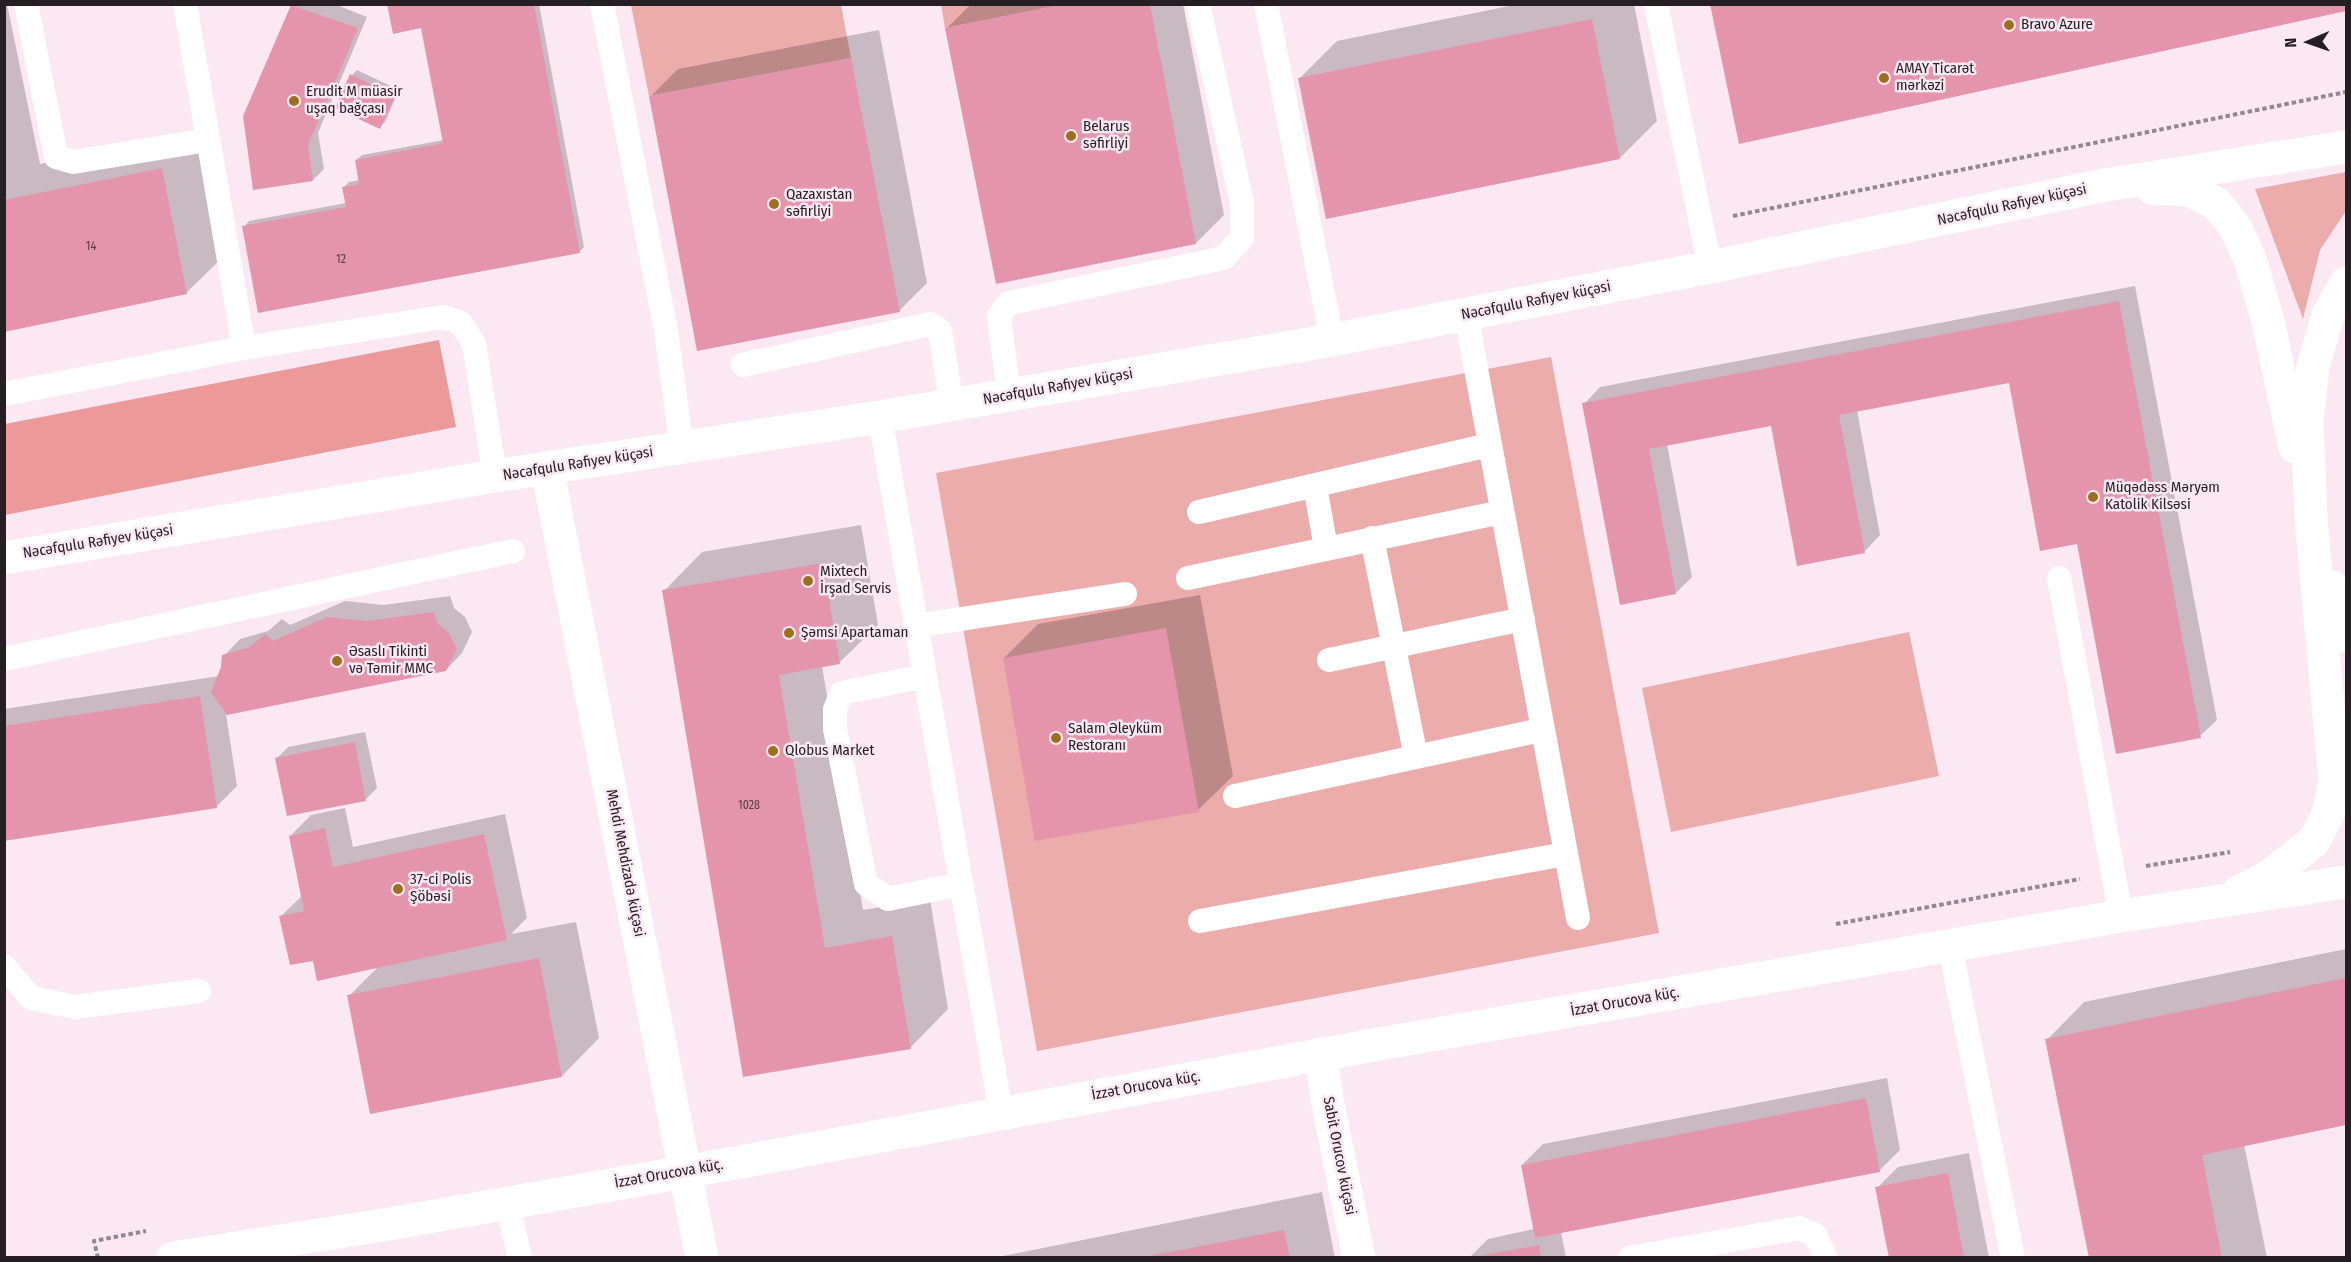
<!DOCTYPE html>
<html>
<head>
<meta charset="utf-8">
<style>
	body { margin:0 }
	#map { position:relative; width:2351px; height:1262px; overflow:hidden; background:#fbe8f3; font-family:"Fira Sans Condensed",sans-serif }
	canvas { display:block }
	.frame { position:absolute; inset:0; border:6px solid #251e22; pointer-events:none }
	.north { position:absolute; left:2279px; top:12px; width:60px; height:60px; -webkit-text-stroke:4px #fbe8f3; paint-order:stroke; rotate:268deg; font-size:16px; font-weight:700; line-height:24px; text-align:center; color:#251e22 }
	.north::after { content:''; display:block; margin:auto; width:21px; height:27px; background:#251e22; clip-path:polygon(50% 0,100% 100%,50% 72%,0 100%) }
</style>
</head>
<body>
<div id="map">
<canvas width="2351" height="1262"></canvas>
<div class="frame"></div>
<div class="north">N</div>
</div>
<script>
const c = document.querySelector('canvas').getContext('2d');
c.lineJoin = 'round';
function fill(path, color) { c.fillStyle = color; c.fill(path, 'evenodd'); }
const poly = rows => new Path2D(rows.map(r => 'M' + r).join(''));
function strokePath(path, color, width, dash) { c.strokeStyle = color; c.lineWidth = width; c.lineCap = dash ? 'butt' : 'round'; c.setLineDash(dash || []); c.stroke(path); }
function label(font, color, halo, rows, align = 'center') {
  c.font = font + ' "Fira Sans Condensed",sans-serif'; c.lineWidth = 5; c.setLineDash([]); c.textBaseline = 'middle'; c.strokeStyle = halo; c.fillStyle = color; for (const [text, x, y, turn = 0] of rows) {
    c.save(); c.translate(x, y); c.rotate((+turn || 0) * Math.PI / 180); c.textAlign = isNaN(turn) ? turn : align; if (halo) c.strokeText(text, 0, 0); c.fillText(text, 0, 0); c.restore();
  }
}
const green = poly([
	[941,4,1063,5,945,28],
	[631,5,841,5,851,58,649,96],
	[2346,172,2346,211,2320,250,2303,319,2255,189],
	[1551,357,1659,933,1037,1051,936,473],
	[1909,632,1939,776,1671,832,1642,688]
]);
const forest = poly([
	[439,340,456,427,5,515,5,424]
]);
const shadow = poly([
	[4,4,7,4,40,164,199,132,224,256,186,293,4,330],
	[292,4,334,4,367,17,318,133,324,169,313,180,245,116],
	[389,4,539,4,584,247,579,252,244,227,249,221,346,203,344,187,349,182,360,180,356,160,362,155,444,140,423,27],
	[971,4,1183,4,1224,215,1196,243,947,28],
	[1519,4,1634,4,1657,121,1620,158,1299,79,1337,41],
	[879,30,927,283,899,311,650,97,678,69],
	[357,70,399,90,385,122,380,127,352,75],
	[2135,286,2217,720,2200,736,2078,542,2010,381,1857,410,1880,535,1864,552,1772,424,1667,444,1692,577,1676,593,1584,404,1600,387],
	[861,525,878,625,839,663,822,666,863,910,930,899,948,1009,910,1048,745,1076,664,591,702,552],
	[1200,595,1233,776,1198,810,1004,658,1038,624],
	[450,596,454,608,465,617,472,632,462,653,446,670,226,714,237,786,216,807,4,840,4,709,219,676,224,656,240,639,268,631,282,619,290,625,345,601,384,605],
	[365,732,377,788,366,799,277,758,288,747],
	[345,808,353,847,505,814,527,918,511,934,576,922,599,1038,562,1076,349,996,379,966,314,959,281,916,303,895,290,836,311,815],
	[2346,949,2346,1124,2244,1144,2267,1258,2090,1258,2047,1040,2084,1002],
	[1887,1078,1900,1150,1879,1171,1561,1232,1566,1258,1469,1258,1488,1239,1534,1229,1522,1165,1543,1144],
	[1969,1153,1989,1258,1890,1258,1877,1188,1898,1167],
	[1322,1192,1335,1258,993,1258]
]);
const building = poly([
	[387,4,534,4,580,253,258,313,242,226,346,207,342,187,359,184,355,160,443,143,421,28,393,34],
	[1063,4,1150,4,1196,244,996,284,945,28],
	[1710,4,2346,4,2346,11,1739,144],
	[291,5,358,28,308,145,313,181,253,190,243,116],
	[1592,19,1620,159,1326,219,1298,78],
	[851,58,900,312,697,351,649,96],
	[350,74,395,96,380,129,335,108],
	[162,168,187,294,4,332,4,200],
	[2119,301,2201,738,2116,754,2077,544,2040,551,2009,383,1839,415,1865,553,1797,566,1771,426,1649,449,1676,594,1620,605,1582,403],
	[823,563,840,664,779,675,825,948,892,936,911,1049,743,1077,662,590],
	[434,612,438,624,449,633,457,649,446,671,227,715,211,692,221,667,222,655,250,647,265,634,273,641,327,617,367,621],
	[1166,628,1199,812,1035,841,1003,658],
	[200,696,217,808,4,841,4,726],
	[355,742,366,801,287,816,275,758],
	[325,828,333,867,484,834,507,940,317,981,313,961,290,965,279,916,304,911,289,836],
	[539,958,562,1077,370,1114,347,995],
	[2346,978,2346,1125,2202,1155,2222,1258,2089,1258,2045,1039],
	[1866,1098,1880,1172,1535,1238,1521,1165],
	[1948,1173,1964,1258,1889,1258,1875,1187],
	[1284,1230,1290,1258,1150,1258,1149,1256],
	[1539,1245,1541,1258,1479,1258,1479,1256]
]);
const path = poly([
	[1733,216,2346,92],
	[2146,866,2230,852],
	[1836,924,2080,879],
	[98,1258,94,1241,146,1231]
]);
const service = poly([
	[26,4,56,157,73,162,208,140],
	[185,4,244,348],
	[602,4,666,331,682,448],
	[1266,4,1332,340],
	[1656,4,1710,267],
	[1466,315,1578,918],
	[743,365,931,324,940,331,952,405],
	[4,394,244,348,444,317,461,323,474,344,495,476],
	[1009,395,999,316,1009,303,1224,258,1242,238,1242,203,1198,4],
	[880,417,1001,1112],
	[1315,486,1326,548],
	[1199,512,1489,445],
	[1372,538,1416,757],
	[1188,578,1502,512],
	[2059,578,2121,916],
	[915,626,1125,594],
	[4,659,513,551],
	[1329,660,1523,619],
	[925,676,842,693,835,709,835,729,866,884,888,899,961,884],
	[1235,796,1541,730],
	[1200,921,1565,854],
	[1950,947,2013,1258],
	[4,966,31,998,75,1007,199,991],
	[507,1202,520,1258],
	[1630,1258,1799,1228,1815,1235,1826,1258]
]);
const minor = poly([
	[1321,1054,1327,1099,1359,1258]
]);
const tertiary = poly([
	[547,468,702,1258]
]);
const secondary = poly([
	[2152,188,2190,190,2217,204,2235,227,2250,259,2268,321,2295,447],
	[4,558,495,476,880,417,1332,340,1710,267,2105,185,2346,147],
	[2332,587,2346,636],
	[2239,892,2270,876,2314,841,2328,814,2335,781,2311,518,2307,422,2313,367,2328,315,2346,283],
	[173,1258,395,1223,735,1163,1373,1045,2121,916,2346,882]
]);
const markers = [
	[2009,25,6,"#9d7021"],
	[1884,78,6,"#9d7021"],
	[294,101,6,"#9d7021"],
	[1071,136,6,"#9d7021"],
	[774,204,6,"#9d7021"],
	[2093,497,6,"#9d7021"],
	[808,581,6,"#9d7021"],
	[789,633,6,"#9d7021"],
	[337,661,6,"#9d7021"],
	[1056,738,6,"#9d7021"],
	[773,751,6,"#9d7021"],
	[398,889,6,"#9d7021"]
];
const numberNames = [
	["14",91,247],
	["12",341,260],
	["1028",749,806]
];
const poiNames = [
	["Bravo Azure",2021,25],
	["AMAY Ticarət",1896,69],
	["mərkəzi",1896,86],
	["Erudit M müasir",306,92],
	["uşaq bağçası",306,109],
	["Belarus",1083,127],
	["səfirliyi",1083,144],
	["Qazaxıstan",786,195],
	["səfirliyi",786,212],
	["Müqədəss Məryəm",2105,488],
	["Katolik Kilsəsi",2105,505],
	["Mixtech",820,572],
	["İrşad Servis",820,589],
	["Şəmsi Apartaman",801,633],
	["Əsaslı Tikinti",349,652],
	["və Təmir MMC",349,669],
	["Salam Əleyküm",1068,729],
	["Restoranı",1068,746],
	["Qlobus Market",785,751],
	["37-ci Polis",410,880],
	["Şöbəsi",410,897]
];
const streetNames = [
	["Nəcəfqulu Rəfiyev küçəsi",2012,205,-12],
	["Nəcəfqulu Rəfiyev küçəsi",1536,301,-11],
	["Nəcəfqulu Rəfiyev küçəsi",1058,387,-10],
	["Nəcəfqulu Rəfiyev küçəsi",578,464,-9],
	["Nəcəfqulu Rəfiyev küçəsi",98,542,-9],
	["Mehdi Mehdizadə küçəsi",625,863,79],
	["İzzət Orucova küç.",1625,1002,-10],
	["İzzət Orucova küç.",1146,1086,-10],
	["Sabit Orucov küçəsi",1339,1156,79],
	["İzzət Orucova küç.",669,1174,-10]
];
fill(green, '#ebacab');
fill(forest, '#eb9999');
fill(shadow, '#0003');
fill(building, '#e495ac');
strokePath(path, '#94878e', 4, [4.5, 3]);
strokePath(service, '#fff', 24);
strokePath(minor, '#fff', 33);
strokePath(tertiary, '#fff', 33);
strokePath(secondary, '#fff', 33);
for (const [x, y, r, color] of markers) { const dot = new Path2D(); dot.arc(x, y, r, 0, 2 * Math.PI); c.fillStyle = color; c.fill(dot); strokePath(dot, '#fbe8f3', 2); }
label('12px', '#553c44', null, numberNames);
label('15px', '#251e22', '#fbe8f3', poiNames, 'left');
label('15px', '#251e22', '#fbe8f3', streetNames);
</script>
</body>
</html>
